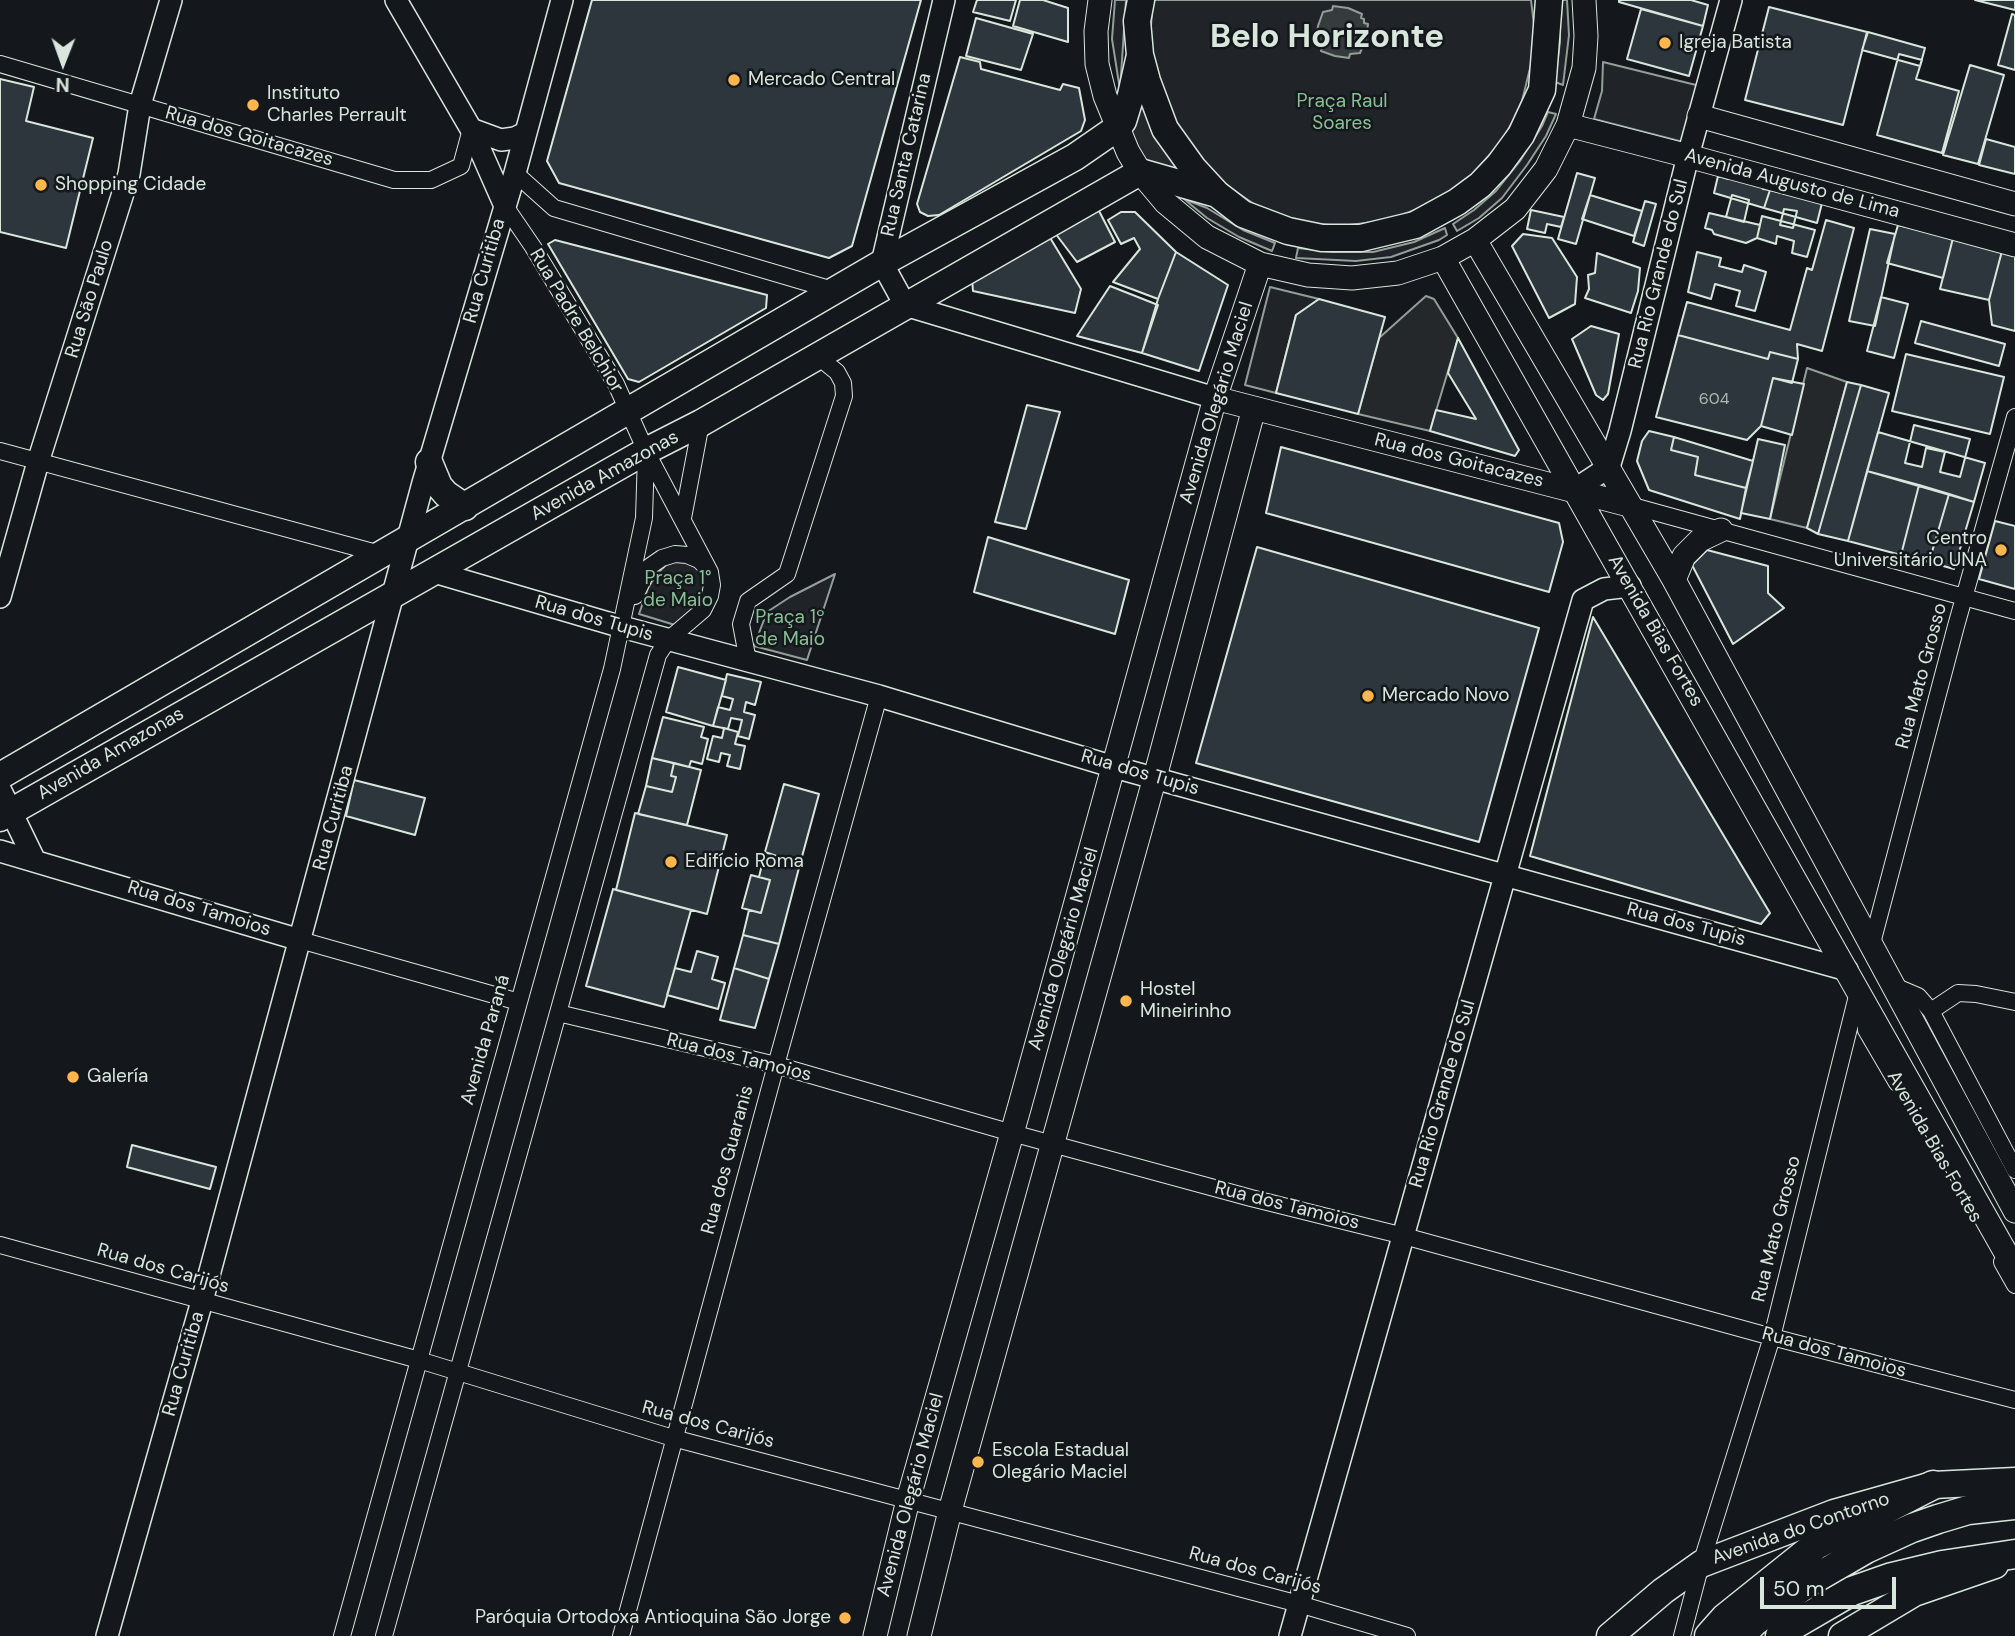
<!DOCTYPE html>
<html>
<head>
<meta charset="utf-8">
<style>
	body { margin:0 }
	#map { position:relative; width:2015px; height:1636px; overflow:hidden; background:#14181c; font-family:"DM Sans",sans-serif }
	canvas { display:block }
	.north { position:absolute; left:28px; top:28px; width:70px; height:70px; -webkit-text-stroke:5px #14181c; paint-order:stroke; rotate:181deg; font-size:19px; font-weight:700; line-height:28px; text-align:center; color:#d8e6dc }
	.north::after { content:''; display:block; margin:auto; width:24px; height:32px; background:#d8e6dc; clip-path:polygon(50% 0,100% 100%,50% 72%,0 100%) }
	.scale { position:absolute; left:1760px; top:1577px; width:136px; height:32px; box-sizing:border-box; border:4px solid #d8e6dc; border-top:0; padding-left:9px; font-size:21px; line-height:24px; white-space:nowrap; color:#d8e6dc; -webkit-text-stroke:5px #14181c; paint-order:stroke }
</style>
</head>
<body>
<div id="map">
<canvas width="2015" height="1636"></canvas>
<div class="north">N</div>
<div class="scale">50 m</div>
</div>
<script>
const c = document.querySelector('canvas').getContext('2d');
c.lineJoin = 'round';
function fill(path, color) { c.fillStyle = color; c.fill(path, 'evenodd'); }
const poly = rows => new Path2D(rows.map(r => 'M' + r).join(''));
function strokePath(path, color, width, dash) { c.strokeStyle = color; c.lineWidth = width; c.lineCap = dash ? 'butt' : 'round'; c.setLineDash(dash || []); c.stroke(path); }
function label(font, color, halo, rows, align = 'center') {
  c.font = font + ' "DM Sans",sans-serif'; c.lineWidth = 5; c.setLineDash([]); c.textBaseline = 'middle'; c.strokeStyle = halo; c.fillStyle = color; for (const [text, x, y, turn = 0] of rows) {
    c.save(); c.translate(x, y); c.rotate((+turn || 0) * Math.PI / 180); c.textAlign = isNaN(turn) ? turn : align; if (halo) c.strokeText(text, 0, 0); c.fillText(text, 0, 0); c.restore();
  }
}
const green = poly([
	[1115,0,1126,0,1120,90,1112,39,1115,0],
	[1153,0,1531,0,1535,33,1533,56,1522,101,1512,123,1500,143,1469,178,1431,204,1388,220,1342,226,1318,224,1292,219,1254,204,1217,179,1185,141,1163,102,1150,38,1153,0],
	[1560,0,1567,0,1569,35,1563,85,1555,82,1560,42,1560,0],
	[1603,62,1704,87,1687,143,1594,119,1602,91,1603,62],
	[1548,112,1556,114,1546,136,1527,165,1502,198,1479,218,1457,231,1453,224,1474,210,1496,191,1520,161,1542,126,1548,112],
	[1184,199,1207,208,1243,230,1275,243,1272,251,1239,237,1207,218,1184,199],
	[1445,228,1447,235,1439,240,1391,257,1356,261,1296,258,1298,248,1332,252,1373,252,1414,242,1445,228],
	[1270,287,1319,299,1296,315,1276,393,1245,385,1270,287],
	[677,561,684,561,703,571,706,582,698,608,675,625,639,614,648,588,656,575,666,565,677,561],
	[835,574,807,660,754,646,767,612,790,597,835,574]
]);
const parking = poly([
	[1143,101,1185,172,1147,166,1129,134,1143,101],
	[1426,296,1434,299,1458,338,1430,431,1358,414,1379,338,1426,296],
	[1807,368,1847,382,1807,528,1770,519,1807,368]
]);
const water = poly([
	[1333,6,1348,8,1362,14,1361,18,1364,19,1364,23,1368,24,1366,39,1360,53,1350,54,1349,58,1335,56,1321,51,1322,47,1318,46,1319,41,1316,41,1318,26,1323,12,1332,10,1333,6]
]);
const building = poly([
	[592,0,921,0,852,246,829,258,559,183,547,161,592,0],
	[977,0,1016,0,1010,21,973,12,977,0],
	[1020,0,1043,0,1068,8,1068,42,1013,26,1020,0],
	[1619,0,1691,0,1708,5,1703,26,1619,2,1619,0],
	[1975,0,2015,0,2015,10,1975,0],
	[1769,7,1867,32,1843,125,1745,100,1769,7],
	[1641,9,1703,26,1689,76,1627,59,1641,9],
	[2012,14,2015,15,2015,70,1998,65,2012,14],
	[976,18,1033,34,1021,70,966,56,976,18],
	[1868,32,1925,48,1920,66,1862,50,1868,32],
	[1899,54,1922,60,1916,79,1959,91,1942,153,1877,135,1899,54],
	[960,57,980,62,981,69,1060,90,1063,84,1079,88,1085,120,1081,131,939,215,928,216,920,212,917,204,960,57],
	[1970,65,2004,75,1978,164,1943,155,1970,65],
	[0,79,34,87,26,121,93,138,66,248,0,232,0,79],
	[1986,139,2015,147,2015,174,1979,165,1986,139],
	[1577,173,1595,178,1576,244,1558,239,1577,173],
	[1730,175,1765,185,1763,189,1770,190,1764,208,1714,193,1718,176,1728,179,1730,175],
	[1770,190,1822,203,1817,223,1764,208,1770,190],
	[1590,195,1642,211,1634,236,1582,219,1590,195],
	[1732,195,1749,200,1744,222,1726,217,1732,195],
	[1645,201,1656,204,1644,246,1633,242,1645,201],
	[1097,207,1115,242,1077,262,1055,233,1097,207],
	[1784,209,1797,211,1793,228,1780,225,1784,209],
	[1531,210,1564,217,1561,227,1547,224,1545,233,1527,229,1531,210],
	[1121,212,1135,212,1176,252,1158,299,1113,282,1140,249,1134,238,1121,244,1108,220,1121,212],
	[1709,213,1760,225,1757,238,1746,243,1714,234,1712,230,1705,228,1709,213],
	[1762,216,1815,230,1807,257,1792,253,1794,241,1777,236,1776,244,1757,238,1762,216],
	[1826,220,1854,228,1822,351,1797,344,1798,359,1770,352,1768,359,1678,335,1687,302,1790,330,1807,268,1812,270,1826,220],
	[1898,225,1953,238,1943,278,1887,263,1898,225],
	[1870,229,1895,234,1875,326,1849,321,1870,229],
	[1523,234,1552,238,1577,277,1575,304,1549,318,1512,246,1523,234],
	[1049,236,1081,289,1075,313,973,291,972,279,1049,236],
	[1953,238,2002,251,1989,300,1940,289,1953,238],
	[555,240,767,295,766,308,639,382,628,379,548,244,555,240],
	[2002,251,2015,255,2015,331,1992,325,1989,300,2002,251],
	[1176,252,1228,285,1199,371,1142,353,1158,299,1176,252],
	[1697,252,1721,258,1719,266,1742,272,1744,265,1766,272,1755,311,1736,306,1740,291,1715,284,1711,299,1688,292,1697,252],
	[1597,253,1640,268,1638,291,1631,313,1585,298,1589,289,1588,275,1595,273,1597,253],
	[1110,286,1158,305,1142,353,1077,336,1110,286],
	[1881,297,1908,304,1894,358,1867,351,1881,297],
	[1319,299,1385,317,1358,414,1276,393,1296,315,1319,299],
	[1921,321,2005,344,1999,366,1915,343,1921,321],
	[1591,326,1619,334,1608,394,1603,400,1596,395,1572,339,1591,326],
	[1678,335,1768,359,1770,352,1798,359,1792,383,1773,378,1761,426,1747,440,1656,417,1678,335],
	[1458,338,1519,450,1515,456,1430,431,1436,410,1476,419,1448,373,1458,338],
	[1906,354,2004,377,1990,434,1892,411,1906,354],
	[1773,378,1804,384,1792,435,1761,426,1773,378],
	[1847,382,1861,385,1818,534,1807,528,1847,382],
	[1861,385,1889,393,1848,541,1818,534,1861,385],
	[1027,405,1060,412,1026,529,995,522,1027,405],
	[1914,425,1970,439,1960,477,1940,472,1945,452,1926,448,1922,467,1905,463,1914,425],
	[1649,431,1674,437,1671,450,1698,457,1695,475,1746,488,1740,519,1649,490,1637,461,1642,441,1649,431],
	[1878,432,1985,463,1974,502,1867,471,1878,432],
	[1674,437,1753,461,1746,488,1695,475,1698,457,1671,450,1674,437],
	[1758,439,1785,445,1770,519,1741,513,1758,439],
	[1281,447,1559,523,1563,542,1549,592,1266,513,1281,447],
	[1867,471,1919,485,1901,555,1848,541,1867,471],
	[1919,485,1949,494,1929,562,1901,555,1919,485],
	[1949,494,1974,502,1954,569,1929,562,1949,494],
	[1995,521,2015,526,2015,589,1979,579,1995,521],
	[988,537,1129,580,1115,634,974,592,988,537],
	[1257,547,1539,628,1479,842,1196,763,1257,547],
	[1707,550,1768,566,1768,593,1784,608,1733,644,1692,565,1707,550],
	[1593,617,1770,913,1761,924,1530,856,1593,617],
	[678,667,726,680,713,726,666,712,678,667],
	[727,674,761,682,755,705,746,702,744,712,755,715,749,739,738,736,742,720,731,718,728,729,713,726,718,707,730,710,733,699,722,696,727,674],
	[663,717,704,727,701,737,708,739,702,764,691,761,689,767,652,758,663,717],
	[724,728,738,732,735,744,745,746,740,769,727,766,730,755,721,753,719,762,707,759,713,736,722,738,724,728],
	[652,758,674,763,671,776,676,777,672,792,646,786,652,758],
	[674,763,701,770,687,825,638,814,646,786,672,792,676,777,671,776,674,763],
	[354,780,425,798,415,835,346,816,354,780],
	[784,784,819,794,800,864,765,852,784,784],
	[635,813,727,835,707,914,616,890,635,813],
	[765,852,800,864,779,944,743,935,749,910,761,913,770,880,759,877,765,852],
	[751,875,770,880,761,913,742,908,751,875],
	[613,889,691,910,664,1007,586,986,613,889],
	[743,935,779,944,769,979,734,968,743,935],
	[697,951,718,957,712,979,725,983,718,1009,667,995,675,968,691,972,697,951],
	[734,968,769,979,755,1028,720,1020,734,968],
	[132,1145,216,1167,210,1189,127,1167,132,1145]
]);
const minor = poly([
	[0,64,394,180,431,180,461,166,471,129],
	[515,173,554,208,836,291],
	[0,451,384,555],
	[1629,505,2015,611],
	[683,518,701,423],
	[635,596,649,567,662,558,675,554,687,555,699,560,706,567],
	[748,661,741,624,748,601,787,574,844,396,843,383,837,372,816,355],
	[300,940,519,1002],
	[1871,947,1956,626,2015,417],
	[1892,985,1918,996,1931,1011,2015,1170],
	[1865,1009,1866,1030,1897,1083],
	[1931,1011,1958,993,1976,994,2015,1002],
	[558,1013,776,1065,1012,1133,1251,1198,1404,1236,1772,1337,2015,1400],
	[0,1245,419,1360,673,1438,1299,1604,1407,1636],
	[2002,1262,2015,1285],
	[342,1636,612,669,644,518,646,454],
	[384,1636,658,655,668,640,703,610,710,596,712,585,710,572,646,451,616,384,533,247,505,206],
	[621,1636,776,1065,879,696],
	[1682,1636,1701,1564,1772,1337,1858,992]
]);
const tertiary = poly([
	[396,0,471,129,505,206],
	[944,0,882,263,905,305,1215,398],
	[471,129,501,140,515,138,525,133],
	[1574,490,1609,467,1620,431,1688,156,1731,0],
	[434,572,622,627,879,696,1114,767,1847,970],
	[0,597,38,462,129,174,140,105,171,0],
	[0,789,35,861],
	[0,851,300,940],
	[107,1636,202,1301,423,483,515,173,562,0],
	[1290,1636,1583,600,1604,589,1630,586]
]);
const secondary = poly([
	[1100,0,1096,31,1097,64,1105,96,1128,152,1140,172,1166,203,1207,237,1260,264,1308,275,1352,278,1398,273,1443,258,1475,240,1515,209,1546,169,1568,125,1584,68,1586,36,1584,0],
	[1699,116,2015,204],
	[1568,125,1688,156,2015,245],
	[1475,240,1674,580,2015,1211],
	[1443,258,2015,1269],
	[1215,398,1629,505],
	[1674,580,1684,556,1700,540,1721,530],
	[875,1636,908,1500,1020,1105,1215,398,1260,264],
	[919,1636,950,1511,1155,777,1254,408]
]);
const primary = poly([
	[1141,0,1137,21,1140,55,1147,81,1165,129,1193,168,1217,194,1243,214,1288,231,1322,238,1361,238,1415,225,1457,202,1480,185,1499,165,1521,135,1542,90,1549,0],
	[429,462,439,486,446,494,465,507],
	[0,776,882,263,1075,157,1117,128,1123,121,1131,95,1140,55],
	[0,818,646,451,701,423,1140,172,1217,194],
	[1610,1636,1663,1591,1701,1564,1834,1513,1933,1485,2015,1481],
	[1842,1636,1914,1593,1995,1565]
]);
const trunk = poly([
	[1709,1636,1725,1618,1816,1545,1933,1485],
	[1740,1636,1754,1622,1809,1582,1866,1549,1912,1528,1938,1519,1968,1510,2015,1505],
	[1780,1636,1792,1626,1852,1591,1892,1577,1942,1565,2015,1554]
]);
const markers = [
	[1665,43,7,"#ffb74d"],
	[734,80,7,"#ffb74d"],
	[253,105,7,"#ffb74d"],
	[41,185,7,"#ffb74d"],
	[2001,550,7,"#ffb74d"],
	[1368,696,7,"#ffb74d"],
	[671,862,7,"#ffb74d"],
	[1126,1001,7,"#ffb74d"],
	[73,1077,7,"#ffb74d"],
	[978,1462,7,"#ffb74d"],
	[845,1618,7,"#ffb74d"]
];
const numberNames = [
	["604",1714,400]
];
const poiNames = [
	["Igreja Batista",1679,43],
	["Mercado Central",748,80],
	["Instituto",267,94],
	["Charles Perrault",267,116],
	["Shopping Cidade",55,185],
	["Centro",1987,539,"right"],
	["Universitário UNA",1987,561,"right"],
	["Mercado Novo",1382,696],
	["Edifício Roma",685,862],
	["Hostel",1140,990],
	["Mineirinho",1140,1012],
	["Galería",87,1077],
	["Escola Estadual",992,1451],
	["Olegário Maciel",992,1473],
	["Paróquia Ortodoxa Antioquina São Jorge",831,1618,"right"]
];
const parkNames = [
	["Praça Raul",1342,102],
	["Soares",1342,124],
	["Praça 1°",678,579],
	["de Maio",678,601],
	["Praça 1º",790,618],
	["de Maio",790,640]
];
const streetNames = [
	["Rua dos Goitacazes",249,137,16],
	["Rua Santa Catarina",907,155,-77],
	["Avenida Augusto de Lima",1792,184,15],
	["Rua Curitiba",485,271,-74],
	["Rua Rio Grande do Sul",1659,274,-76],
	["Rua São Paulo",90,299,-73],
	["Rua Padre Belchior",576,321,59],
	["Avenida Olegário Maciel",1217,403,-73],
	["Rua dos Goitacazes",1459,461,14],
	["Avenida Amazonas",605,476,-29],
	["Rua dos Tupis",594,619,16],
	["Avenida Bias Fortes",1655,631,60],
	["Rua Mato Grosso",1922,676,-75],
	["Avenida Amazonas",111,754,-30],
	["Rua dos Tupis",1140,773,16],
	["Rua Curitiba",334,818,-75],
	["Rua dos Tamoios",199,909,17],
	["Rua dos Tupis",1686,925,15],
	["Avenida Olegário Maciel",1064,949,-74],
	["Avenida Paraná",486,1040,-74],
	["Rua dos Tamoios",739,1058,14],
	["Rua Rio Grande do Sul",1443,1094,-74],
	["Avenida Bias Fortes",1934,1147,60],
	["Rua dos Guaranis",728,1160,-75],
	["Rua dos Tamoios",1287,1206,14],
	["Rua Mato Grosso",1777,1229,-76],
	["Rua dos Carijós",163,1269,16],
	["Rua dos Tamoios",1834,1353,15],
	["Rua Curitiba",184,1364,-74],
	["Rua dos Carijós",708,1425,15],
	["Avenida Olegário Maciel",911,1495,-75],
	["Avenida do Contorno",1801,1529,-19],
	["Rua dos Carijós",1255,1571,15]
];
const townNames = [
	["Belo Horizonte",1327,38]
];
fill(green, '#202428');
strokePath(green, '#939e99', 2);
fill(parking, '#24282b');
strokePath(parking, '#939e99', 2);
fill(water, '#363b3e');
strokePath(water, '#939e99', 2);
fill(building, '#2c363c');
strokePath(building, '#d8e6dc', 2);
strokePath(minor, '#d8e6dc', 18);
strokePath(tertiary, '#d8e6dc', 24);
strokePath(secondary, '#d8e6dc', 25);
strokePath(primary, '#d8e6dc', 29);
strokePath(trunk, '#d8e6dc', 31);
strokePath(minor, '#14181c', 16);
strokePath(tertiary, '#14181c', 21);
strokePath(secondary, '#14181c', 23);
strokePath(primary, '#14181c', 26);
strokePath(trunk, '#14181c', 28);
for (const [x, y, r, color] of markers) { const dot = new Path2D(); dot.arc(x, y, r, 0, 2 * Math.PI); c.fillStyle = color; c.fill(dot); strokePath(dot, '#14181c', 2.5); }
label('16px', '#adbab4', null, numberNames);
label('19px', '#d8e6dc', '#14181c', poiNames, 'left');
label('19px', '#8ac095', '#14181c', parkNames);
label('19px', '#d8e6dc', '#14181c', streetNames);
label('bold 33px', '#d8e6dc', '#14181c', townNames);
</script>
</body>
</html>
